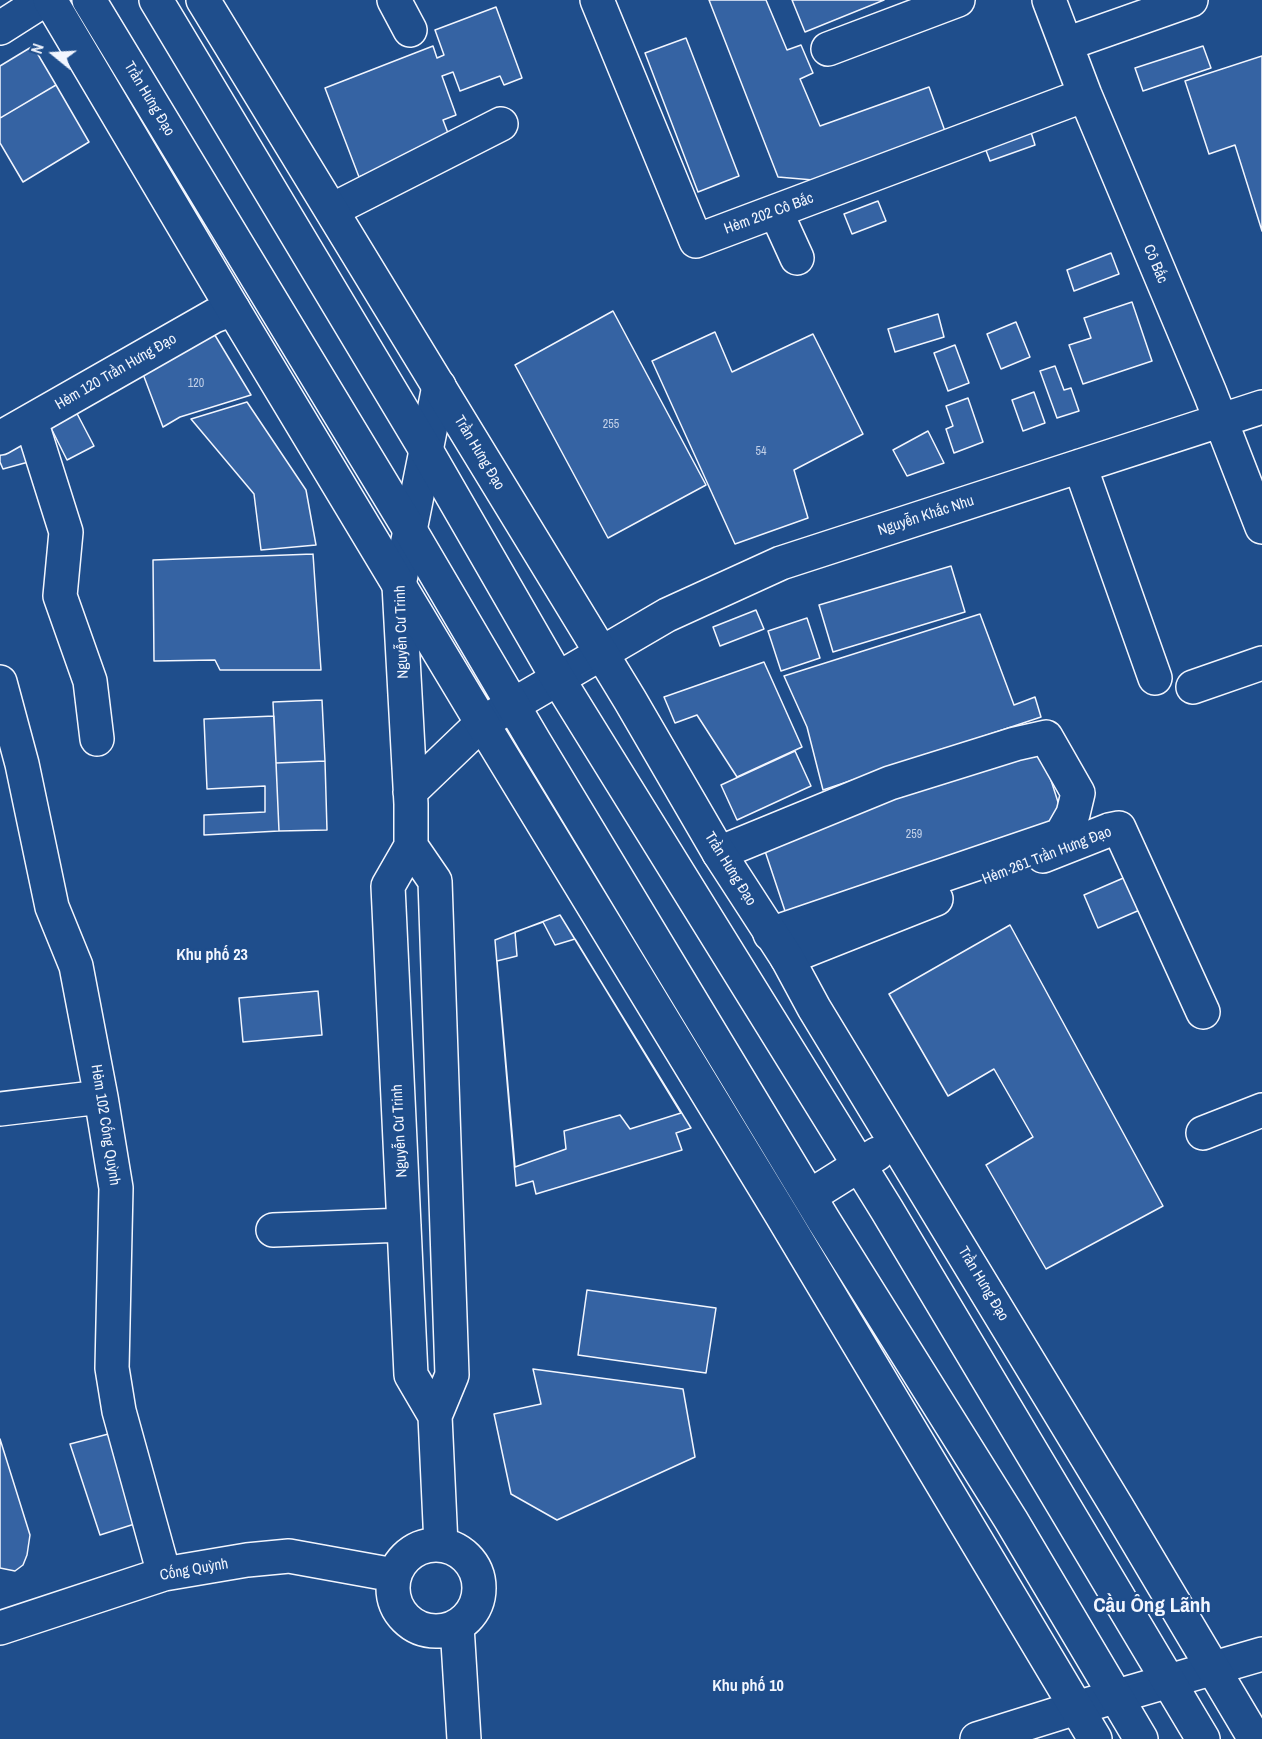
<!DOCTYPE html>
<html>
<head>
<meta charset="utf-8">
<style>
	body { margin:0 }
	#map { position:relative; width:1262px; height:1739px; overflow:hidden; background:#1f4e8c; font-family:"Archivo Narrow",sans-serif }
	canvas { display:block }
	.north { position:absolute; left:24px; top:24px; width:60px; height:60px; -webkit-text-stroke:4px #1f4e8c; paint-order:stroke; rotate:288deg; font-size:16px; font-weight:700; line-height:24px; text-align:center; color:#f2f6ff }
	.north::after { content:''; display:block; margin:auto; width:21px; height:27px; background:#f2f6ff; clip-path:polygon(50% 0,100% 100%,50% 72%,0 100%) }
</style>
</head>
<body>
<div id="map">
<canvas width="1262" height="1739"></canvas>
<div class="north">N</div>
</div>
<script>
const c = document.querySelector('canvas').getContext('2d');
c.lineJoin = 'round';
function fill(path, color) { c.fillStyle = color; c.fill(path, 'evenodd'); }
const poly = rows => new Path2D(rows.map(r => 'M' + r).join(''));
function strokePath(path, color, width, dash) { c.strokeStyle = color; c.lineWidth = width; c.lineCap = dash ? 'butt' : 'round'; c.setLineDash(dash || []); c.stroke(path); }
function label(font, color, halo, rows, align = 'center') {
  c.font = font + ' "Archivo Narrow",sans-serif'; c.lineWidth = 4.5; c.setLineDash([]); c.textBaseline = 'middle'; c.strokeStyle = halo; c.fillStyle = color; for (const [text, x, y, turn = 0] of rows) {
    c.save(); c.translate(x, y); c.rotate((+turn || 0) * Math.PI / 180); c.textAlign = isNaN(turn) ? turn : align; if (halo) c.strokeText(text, 0, 0); c.fillText(text, 0, 0); c.restore();
  }
}
const building = poly([
	[709,0,766,0,787,50,801,45,813,73,800,79,820,126,929,87,946,134,825,181,778,177,709,0],
	[792,0,884,0,805,32,792,0],
	[496,7,522,78,504,85,500,76,460,91,453,72,442,76,456,115,443,120,451,141,359,177,325,88,433,46,437,58,444,55,435,30,496,7],
	[686,38,739,176,698,192,645,53,686,38],
	[33,46,56,85,0,118,0,66,33,46],
	[1203,46,1211,68,1143,91,1135,68,1203,46],
	[1262,56,1262,231,1235,145,1209,154,1185,81,1262,56],
	[56,85,89,142,23,182,0,143,0,118,56,85],
	[1030,129,1035,145,990,161,984,145,1030,129],
	[878,201,886,221,852,234,844,214,878,201],
	[1111,253,1119,274,1074,291,1067,270,1111,253],
	[1132,302,1152,361,1083,384,1069,345,1091,338,1084,318,1132,302],
	[613,311,706,485,608,538,515,365,613,311],
	[938,314,944,337,895,352,888,329,938,314],
	[1016,322,1030,357,1001,369,987,334,1016,322],
	[213,332,251,395,180,417,163,427,143,374,213,332],
	[715,332,732,372,813,334,863,434,794,470,808,518,735,544,652,361,715,332],
	[955,345,969,383,948,391,934,353,955,345],
	[1055,366,1064,390,1071,388,1079,411,1057,418,1040,371,1055,366],
	[1034,392,1045,423,1023,431,1012,400,1034,392],
	[968,398,983,442,954,453,946,429,953,426,946,406,968,398],
	[247,402,306,490,316,545,261,550,254,494,191,419,247,402],
	[72,404,94,446,67,460,46,418,72,404],
	[28,428,32,461,3,469,0,462,0,442,28,428],
	[928,431,944,463,907,476,893,450,928,431],
	[313,554,321,670,220,670,215,660,154,661,153,560,313,554],
	[951,566,965,612,833,652,819,605,951,566],
	[756,610,764,629,720,646,713,627,756,610],
	[980,614,1014,705,1035,697,1041,717,823,790,807,727,784,676,980,614],
	[807,618,820,658,781,671,768,631,807,618],
	[764,662,802,747,737,777,697,715,675,723,664,697,764,662],
	[322,700,325,761,276,763,273,702,322,700],
	[274,716,279,831,204,835,204,815,265,812,265,786,207,789,204,719,274,716],
	[1041,749,1066,827,788,920,762,842,1041,749],
	[795,751,811,786,737,820,721,785,795,751],
	[325,761,327,830,279,831,276,763,325,761],
	[1135,873,1149,906,1098,928,1084,895,1135,873],
	[560,915,691,1128,676,1133,682,1150,536,1194,533,1181,516,1186,495,940,560,915],
	[543,922,555,945,575,939,681,1113,630,1129,620,1115,564,1131,566,1149,515,1167,497,961,517,956,515,932,543,922],
	[1010,925,1163,1206,1046,1269,986,1165,1033,1137,994,1069,948,1096,889,994,1010,925],
	[318,991,322,1035,243,1042,239,998,318,991],
	[587,1290,716,1308,706,1373,578,1355,587,1290],
	[533,1369,683,1389,695,1457,557,1520,511,1494,494,1414,541,1404,533,1369],
	[116,1432,144,1521,100,1535,70,1444,116,1432],
	[0,1439,30,1535,27,1555,23,1565,15,1571,0,1568,0,1439]
]);
const minor = poly([
	[394,0,410,30],
	[597,0,696,241,1085,95],
	[1049,0,1085,95,1210,393,1262,527],
	[0,28,44,0],
	[1066,44,1191,0],
	[828,49,958,0],
	[332,210,501,124],
	[776,212,797,258],
	[31,421,66,532,60,596,90,681,97,739],
	[0,438,214,316,233,309],
	[1080,466,1155,678],
	[0,682,22,764,52,907,76,966,101,1097,116,1188,112,1368,119,1411,164,1574],
	[1193,687,1262,663],
	[410,792,482,723,667,615,781,563,1262,407],
	[411,846,435,881,452,1375,435,1416,441,1545],
	[719,853,890,783,1015,744,1046,737,1078,793,1073,814,1061,835,770,934],
	[1043,856,1109,830,1119,828,1203,1012],
	[787,958,936,899],
	[0,1109,101,1097],
	[1203,1133,1262,1110],
	[273,1230,404,1225],
	[435,1416,411,1375,388,886,411,846,411,804,399,585,439,386],
	'393 1588a43 43 0 1 1 86 0a43 43 0 1 1-86 0Z',
	[457,1626,464,1739],
	[0,1628,164,1574,247,1560,289,1556,394,1575],
	[977,1739,1076,1708,1262,1654]
]);
const major = poly([
	[50,0,233,309,482,723,781,1214,1095,1739],
	[89,0,410,530,534,741,824,1221,1011,1520,1141,1739],
	[156,0,426,450,558,679,887,1210,1203,1739],
	[203,0,630,700,719,853,787,958,814,1008,1117,1507,1255,1739],
	[810,1196,877,1154]
]);
const numberNames = [
	["120",196,384],
	["255",611,425],
	["54",761,452],
	["259",914,835]
];
const streetNames = [
	["Trần Hưng Đạo",149,99,59],
	["Hẻm 202 Cô Bắc",769,214,-20],
	["Cô Bắc",1155,264,67],
	["Hẻm 120 Trần Hưng Đạo",116,372,-30],
	["Trần Hưng Đạo",479,453,59],
	["Nguyễn Khắc Nhu",926,516,-18],
	["Nguyễn Cư Trinh",402,632,-92],
	["Hẻm 261 Trần Hưng Đạo",1047,856,-21],
	["Trần Hưng Đạo",730,869,58],
	["Hẻm 102 Cống Quỳnh",105,1125,81],
	["Nguyễn Cư Trinh",400,1131,-93],
	["Trần Hưng Đạo",983,1284,59],
	["Cống Quỳnh",194,1570,-10]
];
const neighbourhoodNames = [
	["Khu phố 23",212,956],
	["Khu phố 10",748,1687]
];
const districtNames = [
	["Cầu Ông Lãnh",1152,1606]
];
fill(building, '#3563a3');
strokePath(building, '#f2f6ff', 1.5);
strokePath(minor, '#f2f6ff', 36);
strokePath(major, '#f2f6ff', 36);
strokePath(minor, '#1f4e8c', 33);
strokePath(major, '#1f4e8c', 33);
label('12px', '#c3d1e8', null, numberNames);
label('15px', '#f2f6ff', '#1f4e8c', streetNames);
label('bold 16px', '#f2f6ff', '#1f4e8c', neighbourhoodNames);
label('bold 21px', '#f2f6ff', '#1f4e8c', districtNames);
</script>
</body>
</html>
